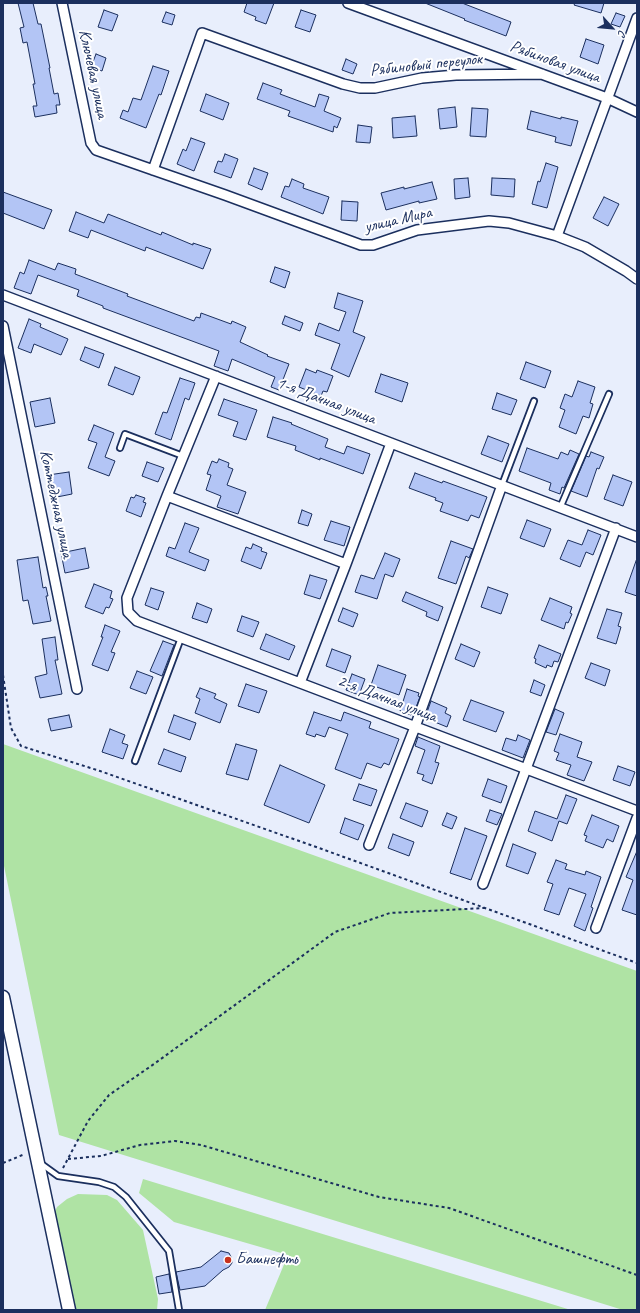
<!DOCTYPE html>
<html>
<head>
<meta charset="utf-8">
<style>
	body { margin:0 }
	#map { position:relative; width:640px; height:1313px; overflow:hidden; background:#e8eefc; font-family:Caveat,sans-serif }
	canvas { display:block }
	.frame { position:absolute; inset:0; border:4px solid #1b2f5e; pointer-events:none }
	.north { position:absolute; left:592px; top:8px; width:40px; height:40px; -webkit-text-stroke:3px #fff; paint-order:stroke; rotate:117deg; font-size:11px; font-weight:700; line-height:16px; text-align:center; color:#1b2f5e }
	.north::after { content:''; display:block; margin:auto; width:14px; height:18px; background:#1b2f5e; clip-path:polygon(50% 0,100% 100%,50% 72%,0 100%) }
</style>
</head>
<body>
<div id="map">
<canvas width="640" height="1313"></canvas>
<div class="frame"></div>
<div class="north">С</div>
</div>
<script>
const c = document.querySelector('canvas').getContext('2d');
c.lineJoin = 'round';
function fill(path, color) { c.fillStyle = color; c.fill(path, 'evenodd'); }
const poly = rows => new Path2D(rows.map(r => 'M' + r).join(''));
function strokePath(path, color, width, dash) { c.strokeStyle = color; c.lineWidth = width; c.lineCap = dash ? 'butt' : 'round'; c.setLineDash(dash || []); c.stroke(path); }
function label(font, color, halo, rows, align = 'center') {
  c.font = font + ' Caveat,sans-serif'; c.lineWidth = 4; c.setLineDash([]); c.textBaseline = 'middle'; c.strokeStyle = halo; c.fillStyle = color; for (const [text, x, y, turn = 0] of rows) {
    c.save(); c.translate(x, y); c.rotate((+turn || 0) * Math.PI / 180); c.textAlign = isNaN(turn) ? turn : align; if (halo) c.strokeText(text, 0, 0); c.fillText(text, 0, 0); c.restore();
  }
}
const green = poly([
	[3,744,637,971,637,1310,623,1310,59,1135,3,861],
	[143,1179,571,1310,265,1310,288,1255,174,1222,139,1193],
	[78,1194,107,1195,117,1200,143,1230,158,1299,157,1310,75,1310,53,1216,57,1207,67,1199]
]);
const building = poly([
	[18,3,33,3,38,24,41,24,50,68,49,68,54,94,58,93,60,105,56,105,57,113,35,117,33,106,37,106,33,84,35,84,27,42,23,43,20,28,24,27,18,3],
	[247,3,274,3,266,24,255,20,256,17,244,12,247,3],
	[425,3,462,3,511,22,506,36,464,20,465,19,425,3],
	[575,3,604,3,601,13,574,5,575,3],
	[104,10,118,15,112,31,98,27,104,10],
	[301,10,316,15,310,32,295,27,301,10],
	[166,12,175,15,172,25,162,22,166,12],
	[616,13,625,16,620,27,611,24,616,13],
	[586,39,604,45,598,64,580,57,586,39],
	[96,54,106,58,102,71,91,67,96,54],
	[346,59,357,64,353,74,342,70,346,59],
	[153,66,169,71,161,95,159,94,146,128,120,118,123,110,128,112,133,98,141,100,153,66],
	[263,83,282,90,280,94,315,107,319,94,329,97,324,111,341,118,337,128,334,126,333,132,308,123,288,116,290,111,257,99,263,83],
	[206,94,229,103,223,120,200,111,206,94],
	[455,107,457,127,440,129,438,109,455,107],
	[472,108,488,109,486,137,470,136,472,108],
	[531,111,561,119,561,117,578,121,571,146,555,142,556,137,527,129,531,111],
	[415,116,417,136,393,138,392,118,415,116],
	[358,125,372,127,370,143,356,142,358,125],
	[191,138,205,143,194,171,177,164,183,149,186,151,191,138],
	[225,154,238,159,231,178,214,172,218,161,222,162,225,154],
	[546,163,558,167,547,208,532,204,538,181,540,182,546,163],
	[254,168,268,173,262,190,248,184,254,168],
	[468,178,470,197,455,199,454,179,468,178],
	[492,178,515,179,514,197,491,195,492,178],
	[292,179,304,184,303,188,329,197,323,214,281,197,285,186,289,187,292,179],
	[432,182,437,199,419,203,419,201,386,210,381,193,404,187,404,189,432,182],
	[3,192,52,210,44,229,3,213,3,192],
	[604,197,619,204,608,226,593,218,604,197],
	[342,201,358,202,357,221,341,220,342,201],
	[76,212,104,223,108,214,161,235,162,232,193,245,193,243,211,249,203,269,146,247,145,251,91,230,88,238,69,231,76,212],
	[29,260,55,270,58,263,76,269,75,274,128,294,127,296,194,321,196,317,200,318,201,313,231,324,232,321,246,327,240,342,268,355,267,356,289,364,279,390,271,387,275,377,232,359,228,371,214,366,219,351,103,308,103,306,77,296,79,290,38,275,31,294,14,288,20,272,24,274,29,260],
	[275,267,290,272,285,288,270,282,275,267],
	[338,293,363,301,353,332,365,337,349,377,331,369,340,344,315,335,319,323,339,331,346,312,334,308,338,293],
	[285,316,303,323,300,331,282,324,285,316],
	[29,319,41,324,40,327,68,339,61,355,34,344,31,353,18,348,29,319],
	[85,347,104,354,99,368,80,360,85,347],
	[526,362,551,371,545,388,520,379,526,362],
	[115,367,140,377,133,395,108,385,115,367],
	[306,369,316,373,317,370,333,376,327,392,323,391,321,396,299,387,306,369],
	[381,374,408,383,402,402,375,392,381,374],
	[180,378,195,383,189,400,185,398,171,440,155,434,163,412,167,413,180,378],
	[578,381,595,387,590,403,593,404,589,418,583,416,576,434,559,427,565,410,560,408,565,394,572,397,578,381],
	[497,393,517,400,511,415,492,409,497,393],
	[50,398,55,423,35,427,30,402,50,398],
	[224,399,257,410,246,440,233,436,238,422,218,415,224,399],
	[273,417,292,423,291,424,328,439,325,447,344,454,347,446,370,454,363,474,320,458,320,460,295,450,296,446,267,437,273,417],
	[94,425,114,433,105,457,115,461,109,476,88,468,97,443,88,440,94,425],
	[488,436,509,444,502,462,481,454,488,436],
	[527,448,558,459,561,452,568,455,570,450,579,454,564,488,562,487,560,494,549,490,551,483,519,471,527,448],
	[591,452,604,457,599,469,597,468,587,497,571,491,586,456,589,457,591,452],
	[219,459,229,463,228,467,233,469,227,485,246,492,238,514,217,507,221,496,206,490,211,475,207,474,212,461,217,463,219,459],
	[147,462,164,468,158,482,142,476,147,462],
	[69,472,72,494,52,498,48,475,69,472],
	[415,473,442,483,443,481,487,497,479,518,471,515,468,521,440,511,443,503,435,500,436,498,409,488,415,473],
	[613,475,632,482,623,506,604,499,613,475],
	[136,495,145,498,143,502,146,503,141,517,126,511,131,497,134,498,136,495],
	[302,510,312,514,308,526,298,523,302,510],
	[527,520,551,529,544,547,520,538,527,520],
	[331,521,350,527,344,546,324,540,331,521],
	[185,523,199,528,189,552,209,560,205,571,166,556,169,547,175,549,185,523],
	[588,530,601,535,593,555,586,552,580,567,560,559,568,540,582,545,588,530],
	[451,541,473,549,469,558,466,556,456,584,438,578,451,541],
	[253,544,262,548,261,551,267,553,261,569,241,561,246,547,251,549,253,544],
	[85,548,89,568,65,573,61,553,85,548],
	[385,553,400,559,393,577,385,574,377,599,355,592,361,575,374,579,385,553],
	[38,557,43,588,46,587,48,596,46,596,51,621,33,624,28,600,23,601,17,560,38,557],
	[636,561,637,562,637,596,625,592,636,561],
	[310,575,327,580,320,599,304,594,310,575],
	[94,584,112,591,110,598,113,599,109,608,106,607,103,614,85,607,94,584],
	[488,587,508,594,501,614,481,607,488,587],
	[151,588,164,592,158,610,145,605,151,588],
	[406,592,443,607,438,621,426,616,427,612,402,601,406,592],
	[550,598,572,607,570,613,572,614,568,623,566,622,564,629,541,620,550,598],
	[197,603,212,609,207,623,192,618,197,603],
	[343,608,358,614,353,627,338,621,343,608],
	[607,609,622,613,618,626,621,627,616,644,597,638,607,609],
	[242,616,259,622,253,637,237,631,242,616],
	[105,625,120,631,111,652,115,653,108,671,92,665,103,637,101,637,105,625],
	[266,634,295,646,289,660,260,649,266,634],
	[55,637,58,660,55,660,62,694,40,698,35,677,47,674,42,639,55,637],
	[163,641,174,645,162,676,150,671,163,641],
	[461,644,480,652,474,667,455,659,461,644],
	[539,645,561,654,558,662,554,661,552,667,547,665,546,668,535,663,536,659,534,658,539,645],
	[332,649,351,656,345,673,326,666,332,649],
	[591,663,610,670,605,686,585,678,591,663],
	[378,665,406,675,399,695,371,685,378,665],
	[137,671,153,677,146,694,130,688,137,671],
	[352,674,365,679,359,695,346,690,352,674],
	[534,680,545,685,541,696,530,692,534,680],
	[246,684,267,691,259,713,238,706,246,684],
	[200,688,216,694,214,698,227,704,220,723,195,713,200,699,196,697,200,688],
	[407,689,419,693,418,696,420,697,414,713,412,713,411,715,400,711,407,689],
	[471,700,504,712,496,732,463,720,471,700],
	[431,701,447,708,445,713,451,716,447,727,425,718,431,701],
	[555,709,564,713,556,735,546,732,555,709],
	[314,712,341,721,344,712,371,722,369,728,399,739,389,765,384,763,381,768,367,763,361,779,335,769,348,734,329,727,325,737,316,734,315,737,306,734,314,712],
	[69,715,72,727,51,731,48,719,69,715],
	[174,715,196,723,190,740,168,732,174,715],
	[110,729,125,735,122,743,128,745,123,759,102,752,110,729],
	[560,734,582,742,577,757,592,762,584,781,567,775,571,765,556,760,559,753,554,751,560,734],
	[518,735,530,740,523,758,502,750,506,738,516,741,518,735],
	[418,737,440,746,435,762,439,763,432,784,422,780,424,775,417,773,425,750,415,746,418,737],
	[236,744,257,750,248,780,226,774,236,744],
	[164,749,186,757,181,772,158,764,164,749],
	[280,765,325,785,309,823,264,805,280,765],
	[618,766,635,772,630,786,613,780,618,766],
	[488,779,507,786,501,803,482,796,488,779],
	[359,784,377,790,371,806,353,800,359,784],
	[566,795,577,799,567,824,559,821,552,841,528,831,535,811,557,819,566,795],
	[406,803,428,811,422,827,400,818,406,803],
	[490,810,502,814,497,825,486,821,490,810],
	[447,813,457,817,452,829,442,825,447,813],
	[592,815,619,826,613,842,607,839,603,848,585,841,587,836,584,835,592,815],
	[345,818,364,825,358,840,340,833,345,818],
	[465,828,487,836,471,880,450,873,465,828],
	[393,834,414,842,409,856,388,848,393,834],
	[513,844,536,853,528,874,506,866,513,844],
	[637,851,637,915,622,910,633,880,626,877,637,851],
	[556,860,567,864,565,869,585,875,586,871,601,877,591,907,593,908,585,931,574,926,586,894,569,888,559,915,544,910,553,884,547,882,556,860],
	[221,1251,229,1253,231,1257,232,1263,229,1267,223,1270,205,1286,180,1290,176,1272,201,1267,221,1251],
	[169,1274,172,1292,159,1294,156,1277,169,1274]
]);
const path = poly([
	[3,675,11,728,21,746,100,771,319,848,637,963],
	[68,1159,101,1156,140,1145,175,1141,201,1145,379,1197,449,1208,637,1275],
	[3,1163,25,1154],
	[63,1168,88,1121,109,1095,154,1064,335,932,390,913,484,908]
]);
const service = poly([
	[120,448,125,434,183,456],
	[502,485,534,401],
	[560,508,609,394],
	[135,761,181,638],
	[40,1163,58,1176,99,1182,114,1187,126,1197,169,1251,179,1310]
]);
const minor = poly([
	[62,3,91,143,96,150,225,195,361,245,373,245,417,230,489,221,509,223,557,236,585,247,626,271,637,279],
	[348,3,607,98,637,112],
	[153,170,202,33,343,84,360,88,375,88,422,78,456,75,542,74],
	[557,236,637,18],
	[3,295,637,537],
	[3,326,77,689],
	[216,376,167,496,127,598,128,612,137,621,637,811],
	[167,496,346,564],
	[300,683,346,564,391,443],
	[369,845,415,727,502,485],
	[483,884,616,528],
	[596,928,637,818]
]);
const secondary = poly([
	[3,997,69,1310]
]);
const markers = [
	[228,1260,4,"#c8321e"]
];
const streetNames = [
	["Рябиновая улица",555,62,20],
	["Рябиновый переулок",426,65,-6],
	["Ключевая улица",93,74,78],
	["улица Мира",398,220,-13],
	["1-я Дачная улица",326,401,21],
	["Коттеджная улица",56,504,78],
	["2-я Дачная улица",387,699,21]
];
const poiNames = [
	["Башнефть",236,1260]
];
fill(green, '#afe3a4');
fill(building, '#b3c5f5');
strokePath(building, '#1b2f5e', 1);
strokePath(service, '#1b2f5e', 8);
strokePath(minor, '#1b2f5e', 12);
strokePath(secondary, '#1b2f5e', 15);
strokePath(path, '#1b2f5e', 2, [3, 3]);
strokePath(service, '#fff', 4.5);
strokePath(minor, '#fff', 9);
strokePath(secondary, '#fff', 12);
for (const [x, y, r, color] of markers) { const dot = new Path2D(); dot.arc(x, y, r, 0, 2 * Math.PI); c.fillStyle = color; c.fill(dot); strokePath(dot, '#fff', 1.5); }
label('17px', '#1b2f5e', '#fff', streetNames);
label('17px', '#1b2f5e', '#fff', poiNames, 'left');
</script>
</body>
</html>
